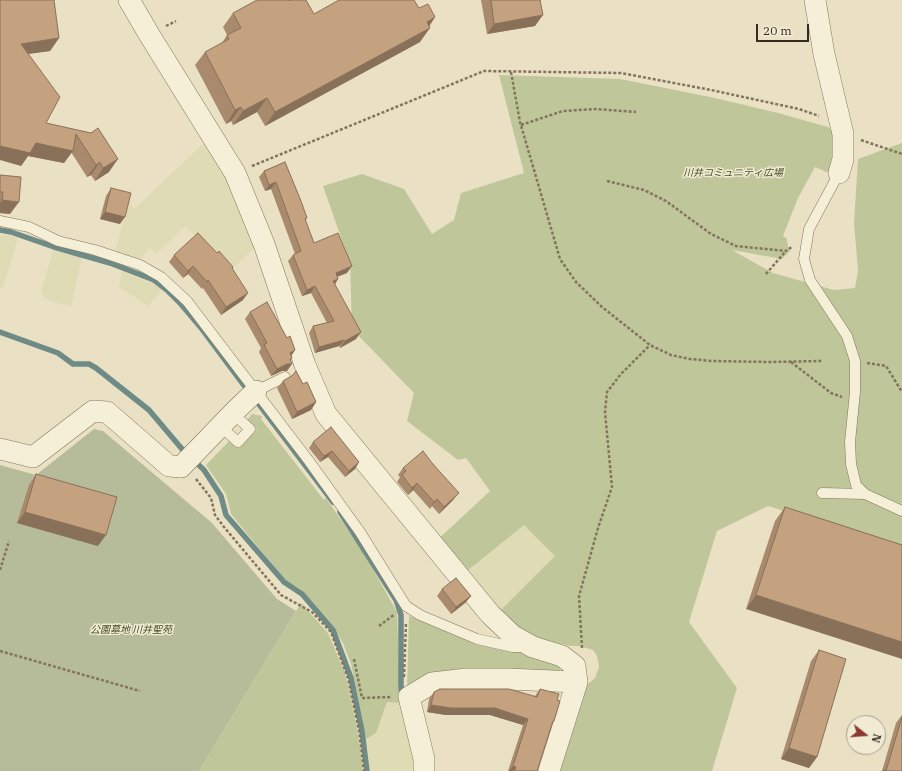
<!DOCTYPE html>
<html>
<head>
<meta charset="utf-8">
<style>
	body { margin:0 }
	#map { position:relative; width:902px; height:771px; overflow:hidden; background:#eae1c5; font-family:"IBM Plex Serif",serif }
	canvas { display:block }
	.north { position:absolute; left:846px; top:715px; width:40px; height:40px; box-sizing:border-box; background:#f2ebd4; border:1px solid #a69e8c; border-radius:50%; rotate:107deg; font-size:11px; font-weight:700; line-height:16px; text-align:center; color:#352b1f }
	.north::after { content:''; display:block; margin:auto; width:14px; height:18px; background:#8c3833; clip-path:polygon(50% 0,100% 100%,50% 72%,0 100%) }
	.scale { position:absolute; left:756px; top:24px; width:53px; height:18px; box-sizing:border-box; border:2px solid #352b1f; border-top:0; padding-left:5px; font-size:12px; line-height:14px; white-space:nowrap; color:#352b1f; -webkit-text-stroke:3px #f2ebd4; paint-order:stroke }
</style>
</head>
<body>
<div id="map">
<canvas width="902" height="771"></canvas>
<div class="north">N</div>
<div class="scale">20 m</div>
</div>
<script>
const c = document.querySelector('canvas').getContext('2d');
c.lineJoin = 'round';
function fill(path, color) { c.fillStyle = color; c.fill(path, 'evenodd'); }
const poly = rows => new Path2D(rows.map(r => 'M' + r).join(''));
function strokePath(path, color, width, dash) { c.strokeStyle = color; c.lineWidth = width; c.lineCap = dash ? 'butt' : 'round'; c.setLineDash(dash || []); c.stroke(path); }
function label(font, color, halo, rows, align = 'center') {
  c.font = font + ' "IBM Plex Serif","Noto Sans JP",serif'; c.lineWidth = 3; c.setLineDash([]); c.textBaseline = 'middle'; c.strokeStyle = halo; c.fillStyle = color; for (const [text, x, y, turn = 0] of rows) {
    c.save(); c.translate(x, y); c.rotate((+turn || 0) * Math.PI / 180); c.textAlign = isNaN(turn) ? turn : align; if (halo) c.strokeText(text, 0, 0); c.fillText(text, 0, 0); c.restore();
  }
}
const farmland = poly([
	[206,141,228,175,259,244,228,273,213,255,186,226,156,254,150,248,140,260,115,251,129,202,134,209],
	[0,235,8,235,18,238,3,288,0,287],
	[53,251,82,257,71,307,45,299,41,292],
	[122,270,127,274,152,283,162,290,148,306,119,287],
	[524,524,555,556,497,614,462,575],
	[387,702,400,703,402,717,411,743,414,771,370,771,366,739,376,733]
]);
const green = poly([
	[499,75,620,79,715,98,778,113,828,127,835,133,833,168,829,173,815,167,798,198,783,236,787,239,788,246,790,251,782,259,732,250,773,273,834,290,855,288,858,270,854,223,858,159,902,143,902,548,768,506,717,531,689,622,737,688,712,771,560,771,584,687,595,678,599,667,597,656,593,650,580,646,570,646,539,639,512,627,497,614,555,556,524,525,462,575,434,543,490,491,466,458,458,460,407,421,414,393,352,329,350,263,323,186,362,174,404,189,432,234,454,220,461,193,524,173],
	[252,414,262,416,261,419,324,500,326,498,365,555,397,612,400,703,387,702,376,733,366,739,351,664,343,643,335,630,300,589,285,580,231,514,226,494,206,465,230,440,239,448,257,429,247,420],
	[301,603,328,633,345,673,357,727,363,771,199,771],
	[409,616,481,644,540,656,555,663,560,669,560,673,407,687]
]);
const cemetery = poly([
	[94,429,103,431,212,523,277,599,296,611,199,771,0,771,0,465,36,475]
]);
const stream = poly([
	[0,230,11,232,54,247,110,263,154,280,167,290,180,303,202,329,249,392],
	[0,332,58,353,73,364,89,364,96,368,149,410,182,449,204,470,221,496,226,515,284,582,302,594,333,630,351,678,362,731,367,771],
	[255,399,333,502],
	[340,512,396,600,401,615,401,686,402,697]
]);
const path = poly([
	[166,26,176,21],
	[511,72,520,122,560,259,576,282,602,307,650,345,671,355,690,359,712,361,769,362,823,361],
	[521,125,563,111,596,109,636,112],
	[861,140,902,154],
	[252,166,484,71,621,73,711,90,799,109,819,116],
	[607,181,644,190,666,201,711,234,736,246,786,251,793,246],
	[766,274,785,252],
	[791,362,831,393,842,397],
	[867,363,886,366,902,392],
	[196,479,211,498,215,515,224,527,281,595,312,612,331,632,348,678,359,730,364,771],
	[0,570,9,541],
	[379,626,395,614],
	[582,648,579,596,598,528,612,487,605,412,607,392,621,374,650,345],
	[0,651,140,691],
	[354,659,362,698,391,697],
	[404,677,406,622]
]);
const service = poly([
	[839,173,809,229,804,259,810,280,847,336,855,361,855,392,850,442,851,464,856,485,865,494,902,511],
	[0,221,29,227,58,241,95,250,140,265,161,277,187,301,309,461,360,532,406,606,420,615,477,639,513,647,523,647],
	[256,391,285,377],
	[220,426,238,442,250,429,232,413],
	[822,493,865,494]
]);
const minor = poly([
	[129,0,150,36,235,173,264,244,305,365,326,414,490,614,513,636,533,647,562,656,575,666,577,682,549,771],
	[815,0,824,54,843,134,843,159,839,173],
	[0,449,33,457,93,411,107,412,169,466,181,467,237,409,256,391],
	[424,771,424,759,409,697,432,683,467,679,507,679,577,682]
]);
const wall = poly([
	[0,0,59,38,50,51,28,54,46,123,91,133,109,172,95,181,91,175,87,177,71,152,64,163,28,156,21,166],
	[481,0,540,0,535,26,487,34],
	[419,8,435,17,420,42,265,126,257,112,233,125,231,121,226,124,195,65,205,52,222,43,227,35,223,27,233,13,314,14],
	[285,162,307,218,305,221,314,243,347,273,337,277,335,284,356,339,340,348,339,346,315,353,309,333,313,326,327,323,311,293,302,296,288,261,293,255,295,254,271,189,265,191,259,177,264,171],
	[0,175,10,214,0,213],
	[111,188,120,224,100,219,106,196],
	[217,253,232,269,243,300,221,315,203,288,202,289,188,274,183,278,169,262,174,255],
	[250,312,287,338,295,350,291,356,291,361,287,371,282,371,271,376,259,352,261,348,245,319],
	[283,381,303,384,316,402,311,410,292,419,277,388],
	[313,442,359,462,355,469,345,477,328,457,320,462,309,448],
	[403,468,454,499,439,514,432,506,430,509,413,490,408,495,397,482,400,477,398,475],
	[36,474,98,546,17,523,29,485],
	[785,507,902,545,746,609,775,521],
	[442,589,471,596,465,603,451,614,437,596],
	[819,650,817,757,809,768,781,759,811,661],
	[540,689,557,700,554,721,552,725,537,771,508,771,523,725,490,715,446,715,427,712,429,699,434,692,535,696],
	[902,715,902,771,882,771,896,723]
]);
const shadedWall = poly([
	[543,15,535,26,487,34,494,24],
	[435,17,427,29,430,28,420,42,265,126,275,112],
	[59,38,50,51,12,56,21,44],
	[267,98,257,112,233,125,243,111],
	[241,107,231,121,226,124,235,110],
	[36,143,73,151,64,163,28,156,21,166,0,160,0,146],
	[118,159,109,172,95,181,103,168],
	[100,162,91,175,87,177,96,165],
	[276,182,271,189,265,191,269,185],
	[2,200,19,202,10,214,0,213,0,203],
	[105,212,125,217,120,224,100,219],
	[193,266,188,274,183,278,188,271],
	[352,266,347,273,331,279,336,273],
	[338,279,334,286,333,281],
	[315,286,311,293,302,296,307,290],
	[248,293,243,300,221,315,226,307],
	[361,332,356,339,340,348,345,341],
	[344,340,339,346,315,353,319,347],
	[295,350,290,358,290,353],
	[292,358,288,364,292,364,287,371,282,371,271,376,277,369],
	[316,402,311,410,292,419,297,412],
	[332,451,328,457,320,462,324,456],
	[359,462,355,469,345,477,349,471],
	[417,483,413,490,408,495,412,488],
	[459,493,454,499,439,514,444,507],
	[437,499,432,506,430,509,434,502],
	[25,512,106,535,98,546,17,523],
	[756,595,902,642,902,659,746,609],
	[471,596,465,603,451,614,456,607],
	[431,705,495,708,528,719,523,725,490,715,446,715,427,712],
	[789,748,817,757,809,768,781,759],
	[513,766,516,767,513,771,509,771]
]);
const building = poly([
	[0,0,54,0,59,38,21,44,60,97,46,123,91,133,98,128,118,159,103,168,100,162,96,165,76,134,73,151,36,143,30,153,0,146,0,0],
	[257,0,289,0,289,1,290,0,306,0,314,14,339,0,414,0,419,8,428,4,435,17,427,22,430,28,275,112,267,98,243,111,241,107,235,110,205,52,229,39,227,35,241,28,233,13,257,0],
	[491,0,540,0,543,15,494,24,491,0],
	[285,162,301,201,307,218,305,219,314,243,338,233,352,266,336,273,338,279,333,281,361,332,345,341,344,340,319,347,313,326,334,321,315,286,307,290,293,255,301,251,276,182,269,185,264,171,285,162],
	[0,175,21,177,19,202,2,200,3,192,0,192,0,175],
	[111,188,131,193,125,217,105,212,111,188],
	[198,233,217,253,219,251,233,267,232,268,248,293,226,307,208,280,207,282,193,266,188,271,174,255,198,233],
	[267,302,287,338,290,336,295,350,290,353,292,358,290,359,292,364,287,364,277,369,264,345,267,343,250,312,267,302],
	[296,371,303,384,307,382,316,402,297,412,283,381,293,375,296,371],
	[331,427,359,462,349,471,332,451,324,456,313,442,331,427],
	[423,451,432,463,459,493,444,507,437,499,434,502,417,483,412,488,402,475,406,471,403,468,423,451],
	[36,474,117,497,106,535,25,512,36,474],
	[785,507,902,545,902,642,756,595,785,507],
	[456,578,471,596,456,607,442,589,456,578],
	[819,650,846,659,817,757,789,748,819,650],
	[440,689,509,689,537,697,540,689,559,694,557,700,560,701,554,721,553,721,537,771,515,771,516,767,513,766,528,719,495,708,451,708,431,705,434,692,440,689],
	[902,717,902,771,883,771,883,770,886,771,902,717]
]);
const parkNames = [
	["川井コミュニティ広場",733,173],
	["公園墓地 川井聖苑",131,630]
];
fill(farmland, '#dfdbb4');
fill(green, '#bfc79a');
fill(cemetery, '#b6bc99');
strokePath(stream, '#6e8b86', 5.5);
strokePath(service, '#83745d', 11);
strokePath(minor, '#83745d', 22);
strokePath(path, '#83745d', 2.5, [3, 2]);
strokePath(service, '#f5efd8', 10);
strokePath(minor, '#f5efd8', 21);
fill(wall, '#a98a6d');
fill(shadedWall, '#897159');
fill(building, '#c4a17f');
strokePath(building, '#897159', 1);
label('italic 10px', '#434f28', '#f2ebd4', parkNames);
</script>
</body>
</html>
